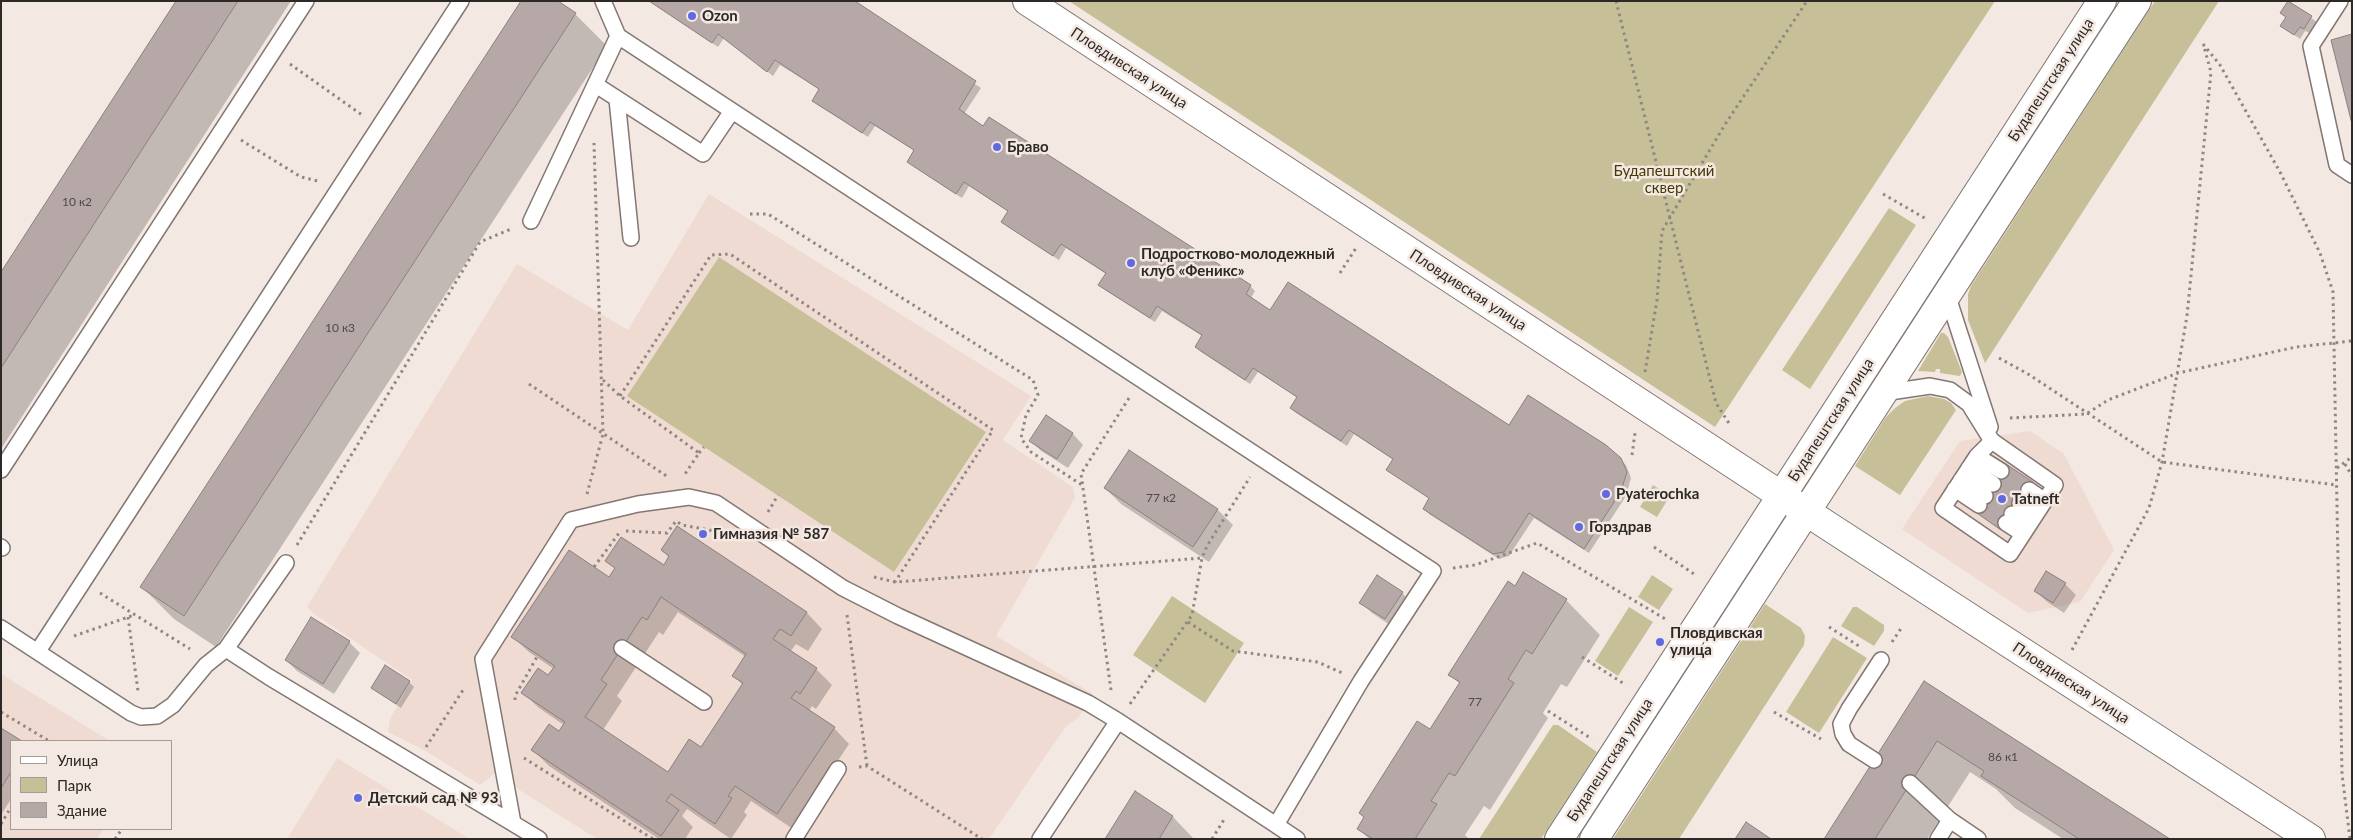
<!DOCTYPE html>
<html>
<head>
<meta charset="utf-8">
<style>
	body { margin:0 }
	#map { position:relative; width:2353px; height:840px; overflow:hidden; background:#f4e8e2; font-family:Lato,sans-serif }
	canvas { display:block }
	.frame { position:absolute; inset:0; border:2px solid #2d2927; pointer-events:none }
	.legend { position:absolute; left:10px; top:740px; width:162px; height:90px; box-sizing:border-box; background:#f4e8e2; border:1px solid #a49c97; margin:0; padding:6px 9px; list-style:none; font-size:15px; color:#2d2927 }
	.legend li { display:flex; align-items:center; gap:10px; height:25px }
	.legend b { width:25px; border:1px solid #a49c97 }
</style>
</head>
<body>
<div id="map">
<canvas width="2353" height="840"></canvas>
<div class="frame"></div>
<ul class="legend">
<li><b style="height:6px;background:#fff"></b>Улица</li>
<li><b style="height:14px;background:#c7bf97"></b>Парк</li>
<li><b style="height:14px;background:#b5a8a7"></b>Здание</li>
</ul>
</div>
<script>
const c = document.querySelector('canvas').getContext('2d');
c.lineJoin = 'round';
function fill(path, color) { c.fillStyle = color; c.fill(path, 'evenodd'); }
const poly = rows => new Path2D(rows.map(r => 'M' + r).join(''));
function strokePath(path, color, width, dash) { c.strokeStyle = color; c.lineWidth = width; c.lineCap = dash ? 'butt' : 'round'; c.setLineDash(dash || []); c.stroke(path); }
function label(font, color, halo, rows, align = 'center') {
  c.font = font + ' Lato,sans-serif'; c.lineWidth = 5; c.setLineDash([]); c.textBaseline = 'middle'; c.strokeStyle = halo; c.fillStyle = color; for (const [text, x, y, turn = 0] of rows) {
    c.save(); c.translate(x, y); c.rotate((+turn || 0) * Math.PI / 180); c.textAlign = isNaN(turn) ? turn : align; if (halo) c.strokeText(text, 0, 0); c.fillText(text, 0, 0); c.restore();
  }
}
const built = poly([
	[709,194,1031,396,1003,440,1073,487,1075,498,996,636,1093,694,1078,718,1066,726,989,839,597,839,521,791,503,777,494,774,480,785,424,750,388,732,390,719,412,680,314,614,307,607,517,264,628,330],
	[2030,431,2064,454,2114,550,2080,602,2028,613,1902,529,1960,441],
	[1,674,110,741,11,741,11,829,103,829,97,839,1,839],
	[337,758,470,839,287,839]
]);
const green = poly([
	[1069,1,1995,1,1715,427],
	[2155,1,2219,1,1985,363,1968,320,1968,294,1971,286],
	[1889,208,1916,225,1810,389,1782,370],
	[719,257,986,432,894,572,627,396],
	[1941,333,1944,333,1948,337,1962,372,1960,376,1940,373,1940,369,1936,369,1935,372,1918,371],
	[1928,396,1944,399,1951,403,1956,410,1900,495,1855,466,1886,417,1895,408,1905,401],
	[1653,485,1670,496,1657,517,1640,507],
	[1652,575,1673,589,1659,610,1638,597],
	[1172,596,1244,643,1205,703,1133,655],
	[1765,604,1801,628,1805,636,1804,645,1679,839,1613,839],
	[1629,607,1653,622,1618,676,1595,661],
	[1853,607,1857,607,1884,625,1884,631,1874,646,1841,626],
	[1833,637,1867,658,1819,733,1786,712],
	[1553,725,1558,725,1597,752,1541,839,1479,839]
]);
const shadow = poly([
	[178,1,291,1,1,449,1,274],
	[556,1,575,14,607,46,216,647,174,619,142,587],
	[649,1,853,1,981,88,964,114,1250,286,1255,291,1251,298,1271,312,1510,426,1620,459,1626,465,1631,478,1626,496,1589,553,1534,518,1509,556,1499,559,1429,514,1424,508,1430,499,1388,470,1394,460,1354,434,1347,446,1296,413,1291,408,1298,398,1258,372,1250,384,1201,352,1196,347,1202,336,1162,311,1155,322,1105,290,1100,285,1106,274,1066,248,1059,260,1008,227,1003,222,1009,212,969,186,962,198,914,167,909,162,915,151,875,126,868,137,819,106,814,100,820,90,780,65,773,76,724,38,718,47],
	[2289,2,2317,22,2310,33,2305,31,2300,39,2282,26,2287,18,2282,13],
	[1046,417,1073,434,1083,445,1068,468,1041,451,1031,441],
	[1129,452,1218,510,1233,525,1209,562,1121,504,1105,488],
	[2007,466,2038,488,2007,534,1976,511],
	[677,528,807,613,822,629,808,651,796,644,790,652,816,669,832,685,816,709,812,706,809,711,834,728,849,744,793,829,751,801,744,812,747,815,731,839,687,809,682,816,693,827,685,839,659,839,549,766,533,750,560,732,564,725,539,708,523,693,549,677,554,669,529,652,513,637,610,579,616,569,607,561,664,566,670,558,662,550],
	[678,612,746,657,734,676,743,685,701,748,668,773,603,730,622,701,617,696,659,632,663,635],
	[2065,584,2076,595,2064,613,2046,601,2035,590],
	[1515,587,1566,600,1600,635,1567,687,1561,684,1543,713,1548,718,1490,810,1484,806,1465,835,1469,839,1369,839,1358,828,1430,731,1460,684,1450,675],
	[1402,593,1412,603,1396,629,1372,613,1361,602],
	[349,642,360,653,334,694,297,671,286,660],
	[409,682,414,687,401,708,372,688],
	[1925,683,2167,839,2063,839,2015,808,1996,789,1970,772,1927,839,1825,839],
	[1,730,19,741,11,741,11,799,1,815],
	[1136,793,1173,817,1194,839,1106,839]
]);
const building = poly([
	[176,1,238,1,1,368,1,272,176,1],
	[521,1,558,1,576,13,184,616,140,587,521,1],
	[649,1,855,1,976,81,959,109,983,126,989,117,1251,285,1246,294,1270,310,1288,282,1509,425,1528,395,1606,445,1621,458,1627,472,1621,491,1584,549,1529,513,1504,552,1493,554,1423,509,1429,498,1386,470,1393,459,1349,430,1341,441,1290,408,1297,397,1253,368,1245,380,1195,347,1202,335,1157,306,1150,318,1098,285,1106,273,1061,244,1053,256,1001,222,1008,211,964,182,956,194,907,162,914,150,870,122,862,133,841,119,812,101,819,89,775,60,767,72,718,34,712,43,649,1],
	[2288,1,2312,16,2304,29,2300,27,2294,35,2280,26,2286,17,2280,13,2288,1],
	[2352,34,2352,124,2331,40,2352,34],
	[1046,415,1073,433,1057,459,1029,441,1046,415],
	[1129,450,1218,509,1193,547,1104,488,1129,450],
	[2006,464,2033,482,2001,530,1974,511,2006,464],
	[677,526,807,612,791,636,780,629,773,639,817,668,800,694,796,691,791,698,835,727,777,814,735,786,728,796,732,798,715,824,671,794,666,801,679,810,661,836,531,750,549,724,559,731,565,722,521,693,538,668,548,675,555,666,511,637,569,550,609,577,615,568,605,561,621,537,664,565,669,556,661,550,677,526],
	[661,597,746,654,732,676,743,683,701,747,689,739,668,772,585,717,607,684,601,680,642,617,647,620,661,597],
	[2046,571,2066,583,2053,603,2034,591,2046,571],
	[1523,572,1567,599,1532,654,1526,650,1508,679,1514,683,1455,776,1449,773,1431,801,1437,804,1415,839,1373,839,1357,829,1364,817,1359,813,1417,721,1430,729,1460,682,1448,675,1508,581,1515,586,1523,572],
	[1377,575,1403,592,1385,619,1359,603,1377,575],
	[311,617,350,641,323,684,285,660,311,617],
	[385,665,410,681,396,704,371,688,385,665],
	[1924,681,2030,749,2170,839,2079,839,1981,776,1984,771,1937,741,1875,839,1824,839,1924,681],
	[1,728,22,741,11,741,11,772,1,788,1,728],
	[1135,791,1173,816,1159,839,1105,839,1135,791],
	[1746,822,1771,839,1735,839,1746,822]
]);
const path = poly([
	[1616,1,1716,403,1730,425],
	[2203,44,2220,65,2280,172,2320,253,2333,292,2342,774,2350,839],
	[290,64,362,115],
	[241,140,301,177,318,181],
	[1883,194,1928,220],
	[750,214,768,214,1033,380,1038,395,1026,415,1021,438,1031,452,1082,485],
	[1340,273,1356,248],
	[1999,358,2028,374,2162,462,2336,485],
	[1645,372,1657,300,1662,231,1724,126,1807,1],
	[603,380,620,396,699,453,685,474],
	[529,384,668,477],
	[620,396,711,255,730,254,993,430,895,582],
	[2010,418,2086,414,2108,400,2178,373,2296,347,2352,341],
	[699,453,704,447],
	[1632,455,1635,433],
	[2345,464,2352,476],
	[2337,468,2352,457],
	[587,494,603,434,594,143],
	[768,512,778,495],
	[626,531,667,533,676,521,682,525,715,531],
	[297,545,480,242,511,229],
	[1654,547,1697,576],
	[594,567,619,533],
	[1453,568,1475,565,1537,543,1667,620],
	[874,577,895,582,1202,558],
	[100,593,190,649],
	[847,615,867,766],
	[128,617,138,691],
	[1188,622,1233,651,1318,662,1342,673],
	[1829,627,1862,648],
	[74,636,134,615],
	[1892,642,1902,627],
	[2072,650,2149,508,2162,462,2187,316,2211,72,2204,47],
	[1582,657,1626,685],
	[1111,690,1081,474,1129,398],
	[515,700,515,696,538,655],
	[1130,704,1192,615,1202,558,1207,546,1250,477],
	[1548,711,1592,739],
	[1,712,49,741],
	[1774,712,1821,739],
	[426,747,465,687],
	[524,758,653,839],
	[859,767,867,766,982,839],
	[1,824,11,807],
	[115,839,122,829],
	[1212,839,1225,818]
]);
const lane = poly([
	[603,1,618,36,1433,571,1361,681,1276,825,1297,839],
	[2340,1,2311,46,2337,165,2352,175],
	[596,85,703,154,732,111],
	[617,99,631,238],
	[531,221,618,36],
	[1947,294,1990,427],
	[1883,393,1930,386,1950,390,1969,404,1992,441,2055,485,2010,554,1943,508,1977,456,1992,441],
	[1977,456,2001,471],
	[1969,468,1993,484],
	[1,470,306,1],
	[1961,480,1985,496],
	[1955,489,1979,505],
	[2029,490,2045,501],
	[2020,503,2036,514],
	[2012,514,2028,525],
	[2006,523,2023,534],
	[1,547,2,548],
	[1,628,131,713,141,717,157,716,173,705,206,665,226,649,286,563],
	[622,648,704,702],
	[226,649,269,677,539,839],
	[38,651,461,1],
	[1874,760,1849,744,1843,734,1841,724,1849,709,1881,660],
	[1910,783,1950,820],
	[513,823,483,659,571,520,638,504,689,497,716,503,843,588,898,616,1088,703,1118,721],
	[794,839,838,769],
	[1040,839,1118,721,1276,825],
	[1938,839,1950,820,1978,839]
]);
const street = poly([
	[1027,1,1782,496,2311,839]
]);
const secondary = poly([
	[1559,839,2102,1],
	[1594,839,2137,1]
]);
const markers = [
	[692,16,5,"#5f6ae2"],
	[997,147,5,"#5f6ae2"],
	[1131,263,5,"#5f6ae2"],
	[1606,494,5,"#5f6ae2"],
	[2002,499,5,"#5f6ae2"],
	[1579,527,5,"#5f6ae2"],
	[703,534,5,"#5f6ae2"],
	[1660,642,5,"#5f6ae2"],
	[358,798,5,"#5f6ae2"]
];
const numberNames = [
	["10 к2",77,202],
	["10 к3",340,328],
	["77 к2",1161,498],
	["77",1475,702],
	["86 к1",2003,757]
];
const poiNames = [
	["Ozon",702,16],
	["Браво",1007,147],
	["Подростково-молодежный",1141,254],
	["клуб «Феникс»",1141,271],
	["Pyaterochka",1616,494],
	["Tatneft",2012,499],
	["Горздрав",1589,527],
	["Гимназия № 587",713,534],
	["Пловдивская",1670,633],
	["улица",1670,650],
	["Детский сад № 93",368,798]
];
const streetNames = [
	["Пловдивская улица",1129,68,33],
	["Будапештская улица",2051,80,-57],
	["Пловдивская улица",1468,290,33],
	["Будапештская улица",1831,420,-57],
	["Пловдивская улица",2071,683,33],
	["Будапештская улица",1610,760,-57]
];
const parkNames = [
	["Будапештский",1664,171],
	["сквер",1664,188]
];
fill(built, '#efdbd2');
fill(green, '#c7bf97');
fill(shadow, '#0003');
fill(building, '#b5a8a7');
strokePath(building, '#8c7f7f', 1);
strokePath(lane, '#827772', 18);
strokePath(street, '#827772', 30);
strokePath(secondary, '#827772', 30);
strokePath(path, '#8f8783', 3, [2.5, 4]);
strokePath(lane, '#fff', 15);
strokePath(street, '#fff', 28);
strokePath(secondary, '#fff', 28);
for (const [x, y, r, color] of markers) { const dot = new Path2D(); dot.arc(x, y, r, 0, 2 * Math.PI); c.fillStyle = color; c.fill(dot); strokePath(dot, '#f4e8e2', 2); }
label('12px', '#4f4947', null, numberNames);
label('bold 15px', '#2d2927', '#f4e8e2', poiNames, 'left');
label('15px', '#2d2927', '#f4e8e2', streetNames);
label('15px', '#433a04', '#f4e8e2', parkNames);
</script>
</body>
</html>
